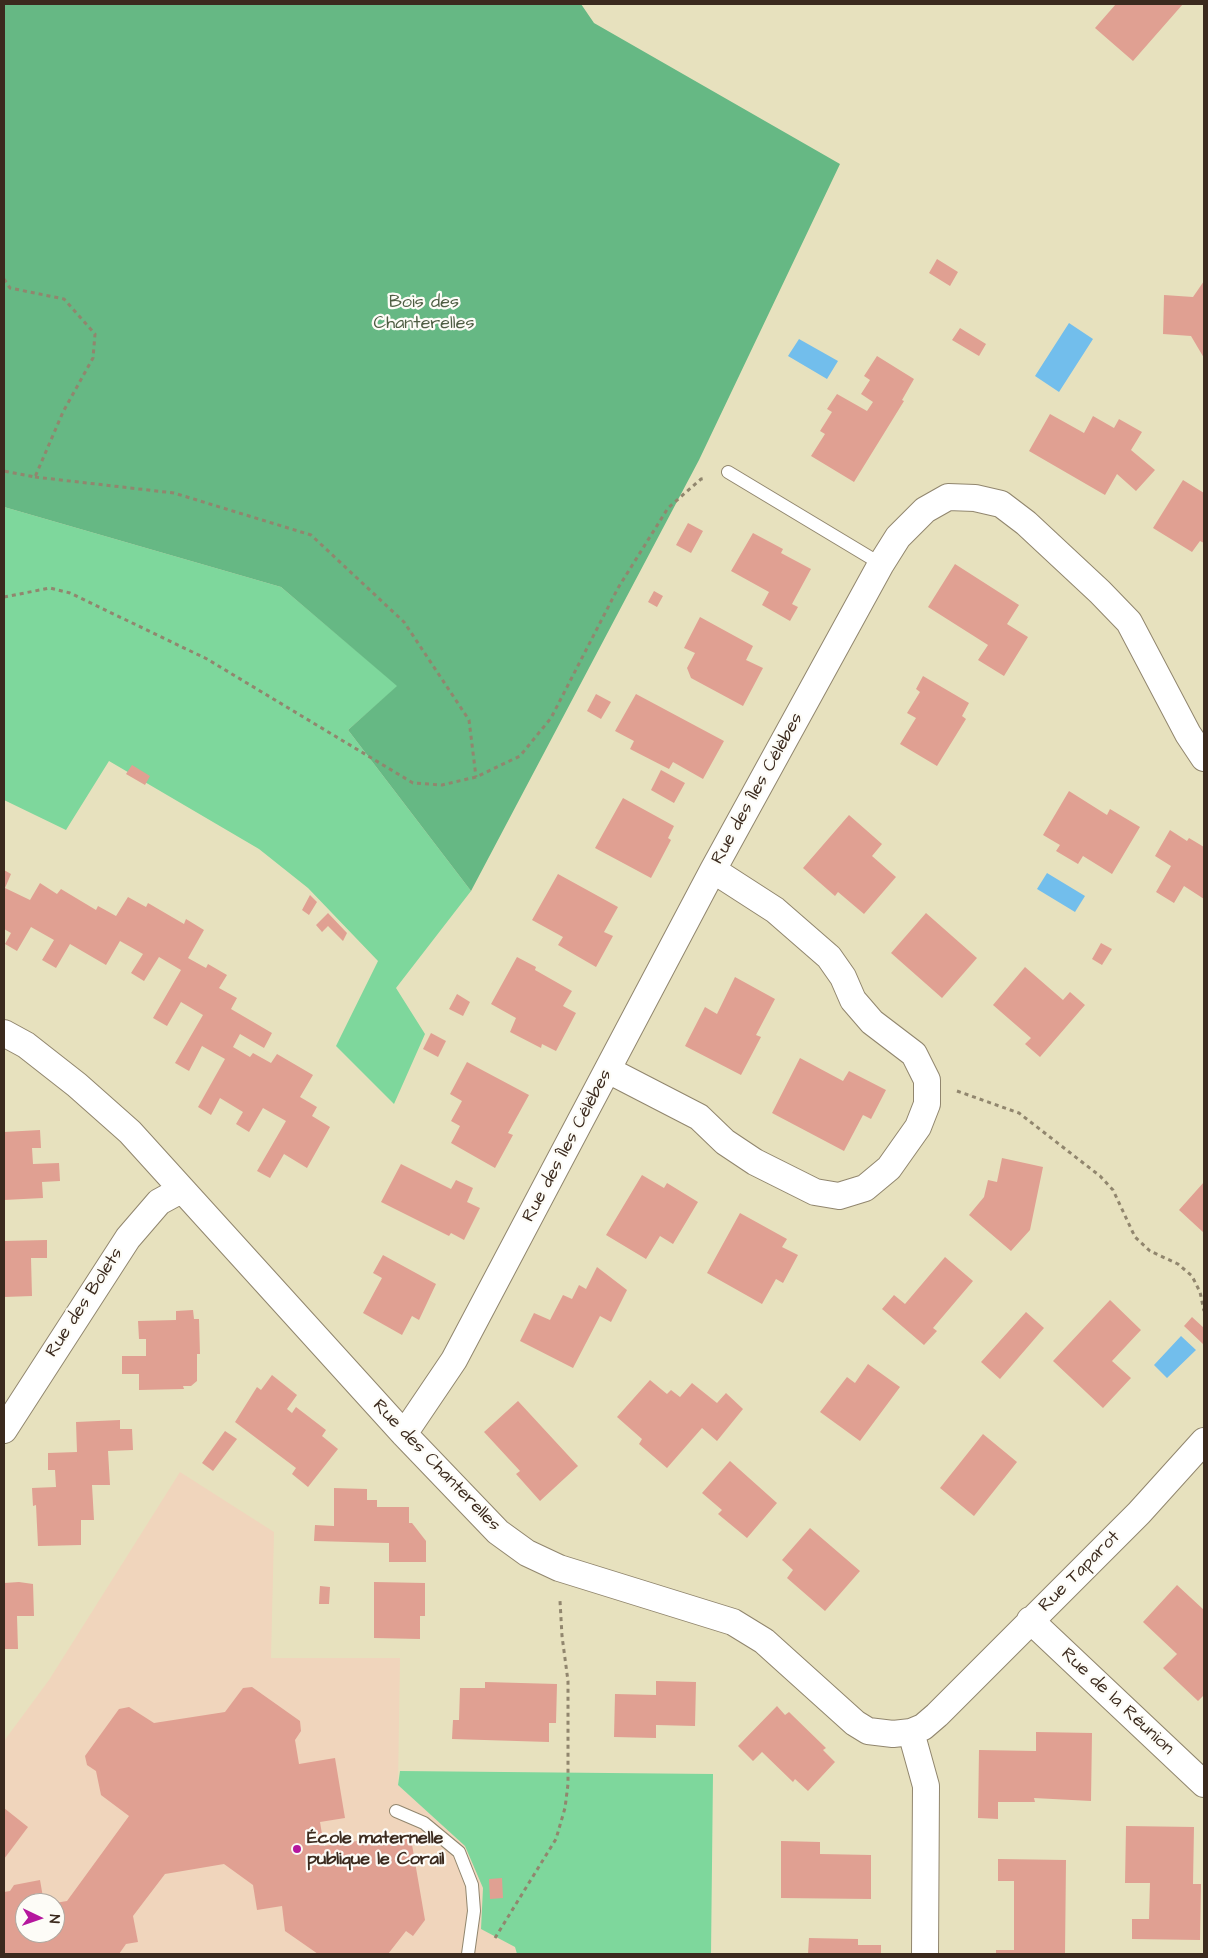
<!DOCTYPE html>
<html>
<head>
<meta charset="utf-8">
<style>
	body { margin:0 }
	#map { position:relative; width:1208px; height:1958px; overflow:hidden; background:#e7e1be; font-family:"Architects Daughter",sans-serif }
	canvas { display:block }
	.frame { position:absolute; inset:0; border:5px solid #3b2a1e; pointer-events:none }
	.north { position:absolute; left:15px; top:1893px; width:50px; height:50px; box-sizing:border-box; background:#fdfcf7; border:1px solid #afa8a0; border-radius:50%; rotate:93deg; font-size:14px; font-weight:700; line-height:20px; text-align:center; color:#3b2a1e }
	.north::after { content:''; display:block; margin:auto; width:18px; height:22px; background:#b5179e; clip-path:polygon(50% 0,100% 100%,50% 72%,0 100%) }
</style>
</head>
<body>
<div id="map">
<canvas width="1208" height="1958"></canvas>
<div class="frame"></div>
<div class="north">N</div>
</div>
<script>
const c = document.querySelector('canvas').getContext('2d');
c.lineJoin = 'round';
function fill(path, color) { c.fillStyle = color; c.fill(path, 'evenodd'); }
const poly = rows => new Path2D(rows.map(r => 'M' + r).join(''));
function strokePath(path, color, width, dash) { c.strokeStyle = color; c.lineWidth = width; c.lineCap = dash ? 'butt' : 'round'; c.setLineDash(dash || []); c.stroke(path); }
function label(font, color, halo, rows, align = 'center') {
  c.font = font + ' "Architects Daughter",sans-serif'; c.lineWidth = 4.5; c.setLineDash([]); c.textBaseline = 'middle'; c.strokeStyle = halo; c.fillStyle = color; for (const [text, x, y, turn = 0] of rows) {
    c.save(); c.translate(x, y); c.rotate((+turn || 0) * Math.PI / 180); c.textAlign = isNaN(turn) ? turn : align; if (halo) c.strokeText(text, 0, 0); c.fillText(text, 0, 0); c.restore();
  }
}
const built = poly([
	[180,1472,274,1532,271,1658,400,1658,398,1785,465,1846,483,1888,481,1928,515,1947,517,1954,4,1954,4,1741,49,1680],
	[25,1903,55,1903,55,1933,25,1933]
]);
const green = poly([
	[4,507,281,587,398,686,348,730,471,891,396,988,425,1034,394,1104,336,1046,378,961,308,888,259,849,109,761,66,830,4,800],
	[400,1771,713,1774,711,1954,517,1954,515,1947,481,1929,483,1888,465,1846,398,1785]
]);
const forest = poly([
	[4,4,581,4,594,23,840,164,699,460,471,891,348,730,397,686,281,587,4,507]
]);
const water = poly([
	[1069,323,1093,339,1059,392,1035,376],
	[799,339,838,361,827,379,788,356],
	[1047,873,1085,896,1075,912,1037,889],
	[1181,1336,1196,1350,1167,1378,1154,1365]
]);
const building = poly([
	[1116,4,1183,4,1133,61,1095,28],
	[937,259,958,272,950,286,929,273],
	[1204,281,1204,358,1191,336,1163,334,1164,295,1193,297],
	[960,328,986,344,979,356,952,340],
	[877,356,914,379,902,400,904,401,854,482,811,456,825,434,820,431,832,412,827,409,837,394,867,411,873,402,861,394,870,380,864,376],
	[1050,414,1084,433,1093,416,1114,428,1119,419,1142,432,1131,450,1155,470,1136,491,1117,474,1105,495,1029,451],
	[1183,480,1204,493,1204,543,1200,541,1192,552,1153,528],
	[688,523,703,531,691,553,676,545],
	[753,533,783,549,781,553,811,569,792,604,798,607,790,621,762,605,769,592,731,571],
	[955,564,1019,605,1007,624,1028,637,1004,676,978,660,988,645,928,607],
	[654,591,663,596,657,607,648,602],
	[700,617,753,646,746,660,763,668,743,706,691,678,687,668,695,653,684,648],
	[923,676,969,703,962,716,966,719,937,766,900,744,916,718,907,713,920,692,916,689],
	[596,694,611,702,601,719,587,711],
	[636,694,724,741,703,779,673,762,669,769,630,749,634,741,615,731],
	[132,765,150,776,145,785,126,774],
	[661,770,685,783,674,803,651,790],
	[1069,791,1107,815,1110,809,1140,827,1112,874,1083,856,1078,864,1056,851,1060,845,1043,835],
	[623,798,674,826,668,838,671,840,651,878,595,848],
	[849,815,882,844,872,856,896,877,864,914,838,892,835,896,803,868],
	[1170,830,1187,841,1189,838,1204,847,1204,899,1184,886,1174,903,1156,892,1171,866,1155,856],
	[4,870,11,874,5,888,30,900,40,883,57,894,61,889,96,910,98,906,116,916,128,897,146,907,148,903,184,924,186,919,204,930,188,958,206,968,208,964,227,975,219,988,237,998,231,1009,272,1033,264,1048,240,1034,233,1047,250,1057,253,1053,271,1063,277,1054,313,1075,300,1097,317,1107,312,1116,330,1127,307,1168,284,1154,270,1178,257,1171,286,1121,263,1108,249,1132,236,1124,243,1112,220,1098,211,1115,198,1107,225,1059,202,1046,189,1071,175,1063,203,1015,181,1002,167,1026,153,1018,181,970,159,957,144,981,131,973,143,954,120,941,106,965,70,944,56,968,42,960,54,940,31,927,17,951,5,944,11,933,4,929],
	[558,874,618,907,604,932,613,936,596,967,558,945,563,937,532,920],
	[310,895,317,902,309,915,302,910],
	[328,913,347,933,343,941,328,926,322,932,316,925],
	[926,913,977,958,942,998,891,953],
	[1101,943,1112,949,1102,965,1092,959],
	[517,957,536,967,535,970,572,991,563,1006,576,1013,556,1051,542,1044,541,1048,510,1032,516,1018,491,1004],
	[1025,967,1063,1000,1070,992,1085,1005,1040,1057,1025,1044,1031,1038,993,1005],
	[735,977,775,999,756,1035,761,1037,741,1075,685,1046,705,1007,717,1014],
	[457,994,470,1002,463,1016,449,1009],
	[431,1033,446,1041,438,1057,423,1049],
	[800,1058,843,1081,849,1071,886,1090,871,1119,863,1115,844,1151,772,1113],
	[467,1062,529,1095,508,1133,513,1135,495,1168,451,1143,460,1126,451,1121,462,1101,450,1094],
	[40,1130,41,1148,32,1148,33,1164,59,1163,60,1181,42,1182,43,1198,4,1200,4,1132],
	[1002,1158,1043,1167,1030,1230,1011,1251,969,1215,984,1197,988,1180,997,1182],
	[401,1164,451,1189,456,1180,473,1188,467,1202,480,1208,464,1240,451,1233,449,1236,381,1202],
	[642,1175,664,1188,667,1183,698,1202,673,1244,660,1236,646,1259,606,1235],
	[1204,1182,1204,1233,1179,1210],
	[740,1213,787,1239,782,1247,798,1255,783,1283,776,1279,762,1304,707,1273],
	[47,1240,47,1258,31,1258,32,1296,4,1297,4,1241],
	[383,1255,436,1284,419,1320,412,1316,402,1335,363,1313,382,1278,373,1273],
	[945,1257,973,1281,933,1328,937,1331,924,1345,882,1309,894,1295,905,1304],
	[597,1267,627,1290,611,1322,600,1316,573,1368,520,1341,534,1313,550,1320,563,1295,572,1299,579,1285,586,1289],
	[1110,1300,1141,1330,1112,1361,1131,1378,1103,1408,1053,1361],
	[193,1310,194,1319,199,1319,200,1354,197,1354,197,1381,191,1386,183,1386,184,1389,139,1390,139,1374,122,1374,122,1356,146,1356,146,1339,139,1339,138,1321,176,1320,176,1311],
	[1026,1312,1044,1328,1000,1379,981,1362],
	[1192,1317,1204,1328,1203,1344,1184,1326],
	[868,1364,900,1387,860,1441,820,1412,847,1377,855,1383],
	[272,1375,297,1395,287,1409,292,1413,296,1407,326,1430,322,1436,338,1449,308,1487,292,1474,296,1468,235,1422,257,1387,261,1390],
	[650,1380,667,1394,671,1390,680,1397,692,1383,717,1403,726,1393,743,1409,717,1441,702,1428,667,1468,639,1444,642,1439,617,1417],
	[518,1401,578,1466,540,1501,516,1474,520,1471,484,1432],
	[120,1420,120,1429,132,1429,133,1450,108,1451,110,1485,92,1485,94,1520,81,1520,81,1545,38,1546,36,1505,33,1506,32,1488,56,1487,55,1470,48,1470,48,1453,77,1452,76,1422],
	[225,1431,237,1439,213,1471,202,1463],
	[983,1434,1017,1462,974,1516,940,1488],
	[730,1461,777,1503,747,1538,718,1514,722,1510,702,1493],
	[334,1488,367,1489,367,1500,377,1500,377,1507,409,1507,409,1523,412,1523,426,1541,426,1562,389,1562,389,1543,314,1541,315,1525,334,1526],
	[810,1528,860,1571,825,1611,787,1578,793,1570,782,1560],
	[19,1582,33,1584,34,1616,17,1616,18,1649,4,1649,4,1583],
	[374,1582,425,1583,425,1616,420,1616,420,1639,374,1638],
	[1177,1585,1204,1610,1204,1695,1198,1701,1163,1668,1177,1654,1143,1622],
	[320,1586,330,1587,329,1604,319,1604],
	[656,1681,696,1682,695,1726,656,1725,656,1738,614,1737,615,1694,656,1695],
	[485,1682,557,1684,556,1723,549,1723,549,1742,452,1739,453,1720,459,1720,460,1688,485,1688],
	[252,1687,300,1721,301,1731,295,1740,299,1764,335,1758,345,1818,320,1822,324,1846,410,1833,425,1920,413,1936,406,1931,388,1954,318,1954,285,1931,282,1906,257,1910,253,1885,224,1864,165,1874,133,1916,138,1942,126,1944,119,1954,4,1954,4,1892,10,1891,14,1885,40,1880,44,1903,25,1903,25,1933,55,1933,55,1903,67,1901,129,1816,101,1795,96,1771,87,1765,85,1756,119,1709,129,1707,154,1723,225,1712,243,1688],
	[777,1706,785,1715,789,1712,826,1748,823,1750,835,1762,808,1791,795,1779,793,1782,762,1752,753,1761,738,1746],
	[1036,1732,1092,1733,1091,1801,1034,1798,1035,1802,998,1802,998,1819,978,1818,979,1750,1036,1751],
	[4,1808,28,1827,4,1859],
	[1126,1826,1194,1827,1193,1884,1201,1884,1200,1940,1132,1939,1132,1919,1149,1919,1150,1883,1125,1883],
	[781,1841,820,1842,820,1854,871,1855,871,1899,781,1898],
	[998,1859,1066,1860,1065,1954,996,1954,996,1950,1014,1950,1014,1881,998,1881],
	[502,1878,503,1898,490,1899,489,1879],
	[809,1938,858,1939,858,1945,881,1945,881,1954,808,1954]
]);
const path = poly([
	[4,279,10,288,64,299,95,334,93,358,63,412,35,477,4,471],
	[35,477,174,493,311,535,404,622,469,720,476,777],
	[4,597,50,588,70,593,207,659,413,783,442,785,476,777,520,756,551,718,618,588,668,508,701,479,706,478],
	[957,1091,1019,1113,1100,1176,1113,1190,1135,1237,1150,1251,1178,1264,1192,1276,1200,1292,1204,1311],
	[495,1938,556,1839,565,1808,568,1784,568,1681,562,1636,560,1601]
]);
const lane = poly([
	[728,472,881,564],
	[396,1811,424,1823,459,1852,472,1885,474,1911,468,1954]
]);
const street = poly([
	[4,1033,26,1045,77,1085,130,1132,404,1434,498,1532,527,1553,559,1568,733,1622,764,1641,855,1723,868,1731,893,1734,911,1732,923,1727,937,1715,1139,1513,1204,1441],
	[608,1070,699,1117,725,1142,755,1162,815,1192,839,1196,865,1188,889,1168,918,1127,927,1104,927,1080,914,1054,872,1022,853,1000,843,977,829,957,775,910,713,870],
	[4,1430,128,1238,159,1202,181,1190],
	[404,1434,454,1360,713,870,881,564,898,537,925,510,948,497,975,498,1001,504,1026,523,1100,592,1129,622,1188,734,1204,758],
	[1030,1620,1204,1784],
	[911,1732,926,1786,925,1954]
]);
const markers = [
	[297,1849,5,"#b5179e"]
];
const parkNames = [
	["Bois des",424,303],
	["Chanterelles",424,324]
];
const streetNames = [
	["Rue des Îles Célèbes",758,789,-61],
	["Rue des Îles Célèbes",568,1146,-62],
	["Rue des Bolets",85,1303,-57],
	["Rue des Chanterelles",436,1466,46],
	["Rue Taparot",1080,1572,-45],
	["Rue de la Réunion",1117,1702,43]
];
const poiNames = [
	["École maternelle",307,1839],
	["publique le Corail",307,1860]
];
fill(built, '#f0d5bc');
fill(green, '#7ed79c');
fill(forest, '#66b884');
fill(water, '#72beec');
fill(building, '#e0a092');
strokePath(lane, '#91866e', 14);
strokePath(street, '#91866e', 28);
strokePath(path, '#91866e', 3, [4, 4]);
strokePath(lane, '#fff', 12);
strokePath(street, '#fff', 26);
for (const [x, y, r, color] of markers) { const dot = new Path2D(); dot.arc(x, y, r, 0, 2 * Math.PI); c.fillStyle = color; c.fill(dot); strokePath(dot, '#fdfcf7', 2); }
label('18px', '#4f5e44', '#fdfcf7', parkNames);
label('18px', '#3b2a1e', '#fdfcf7', streetNames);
label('bold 18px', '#3b2a1e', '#fdfcf7', poiNames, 'left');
</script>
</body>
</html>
